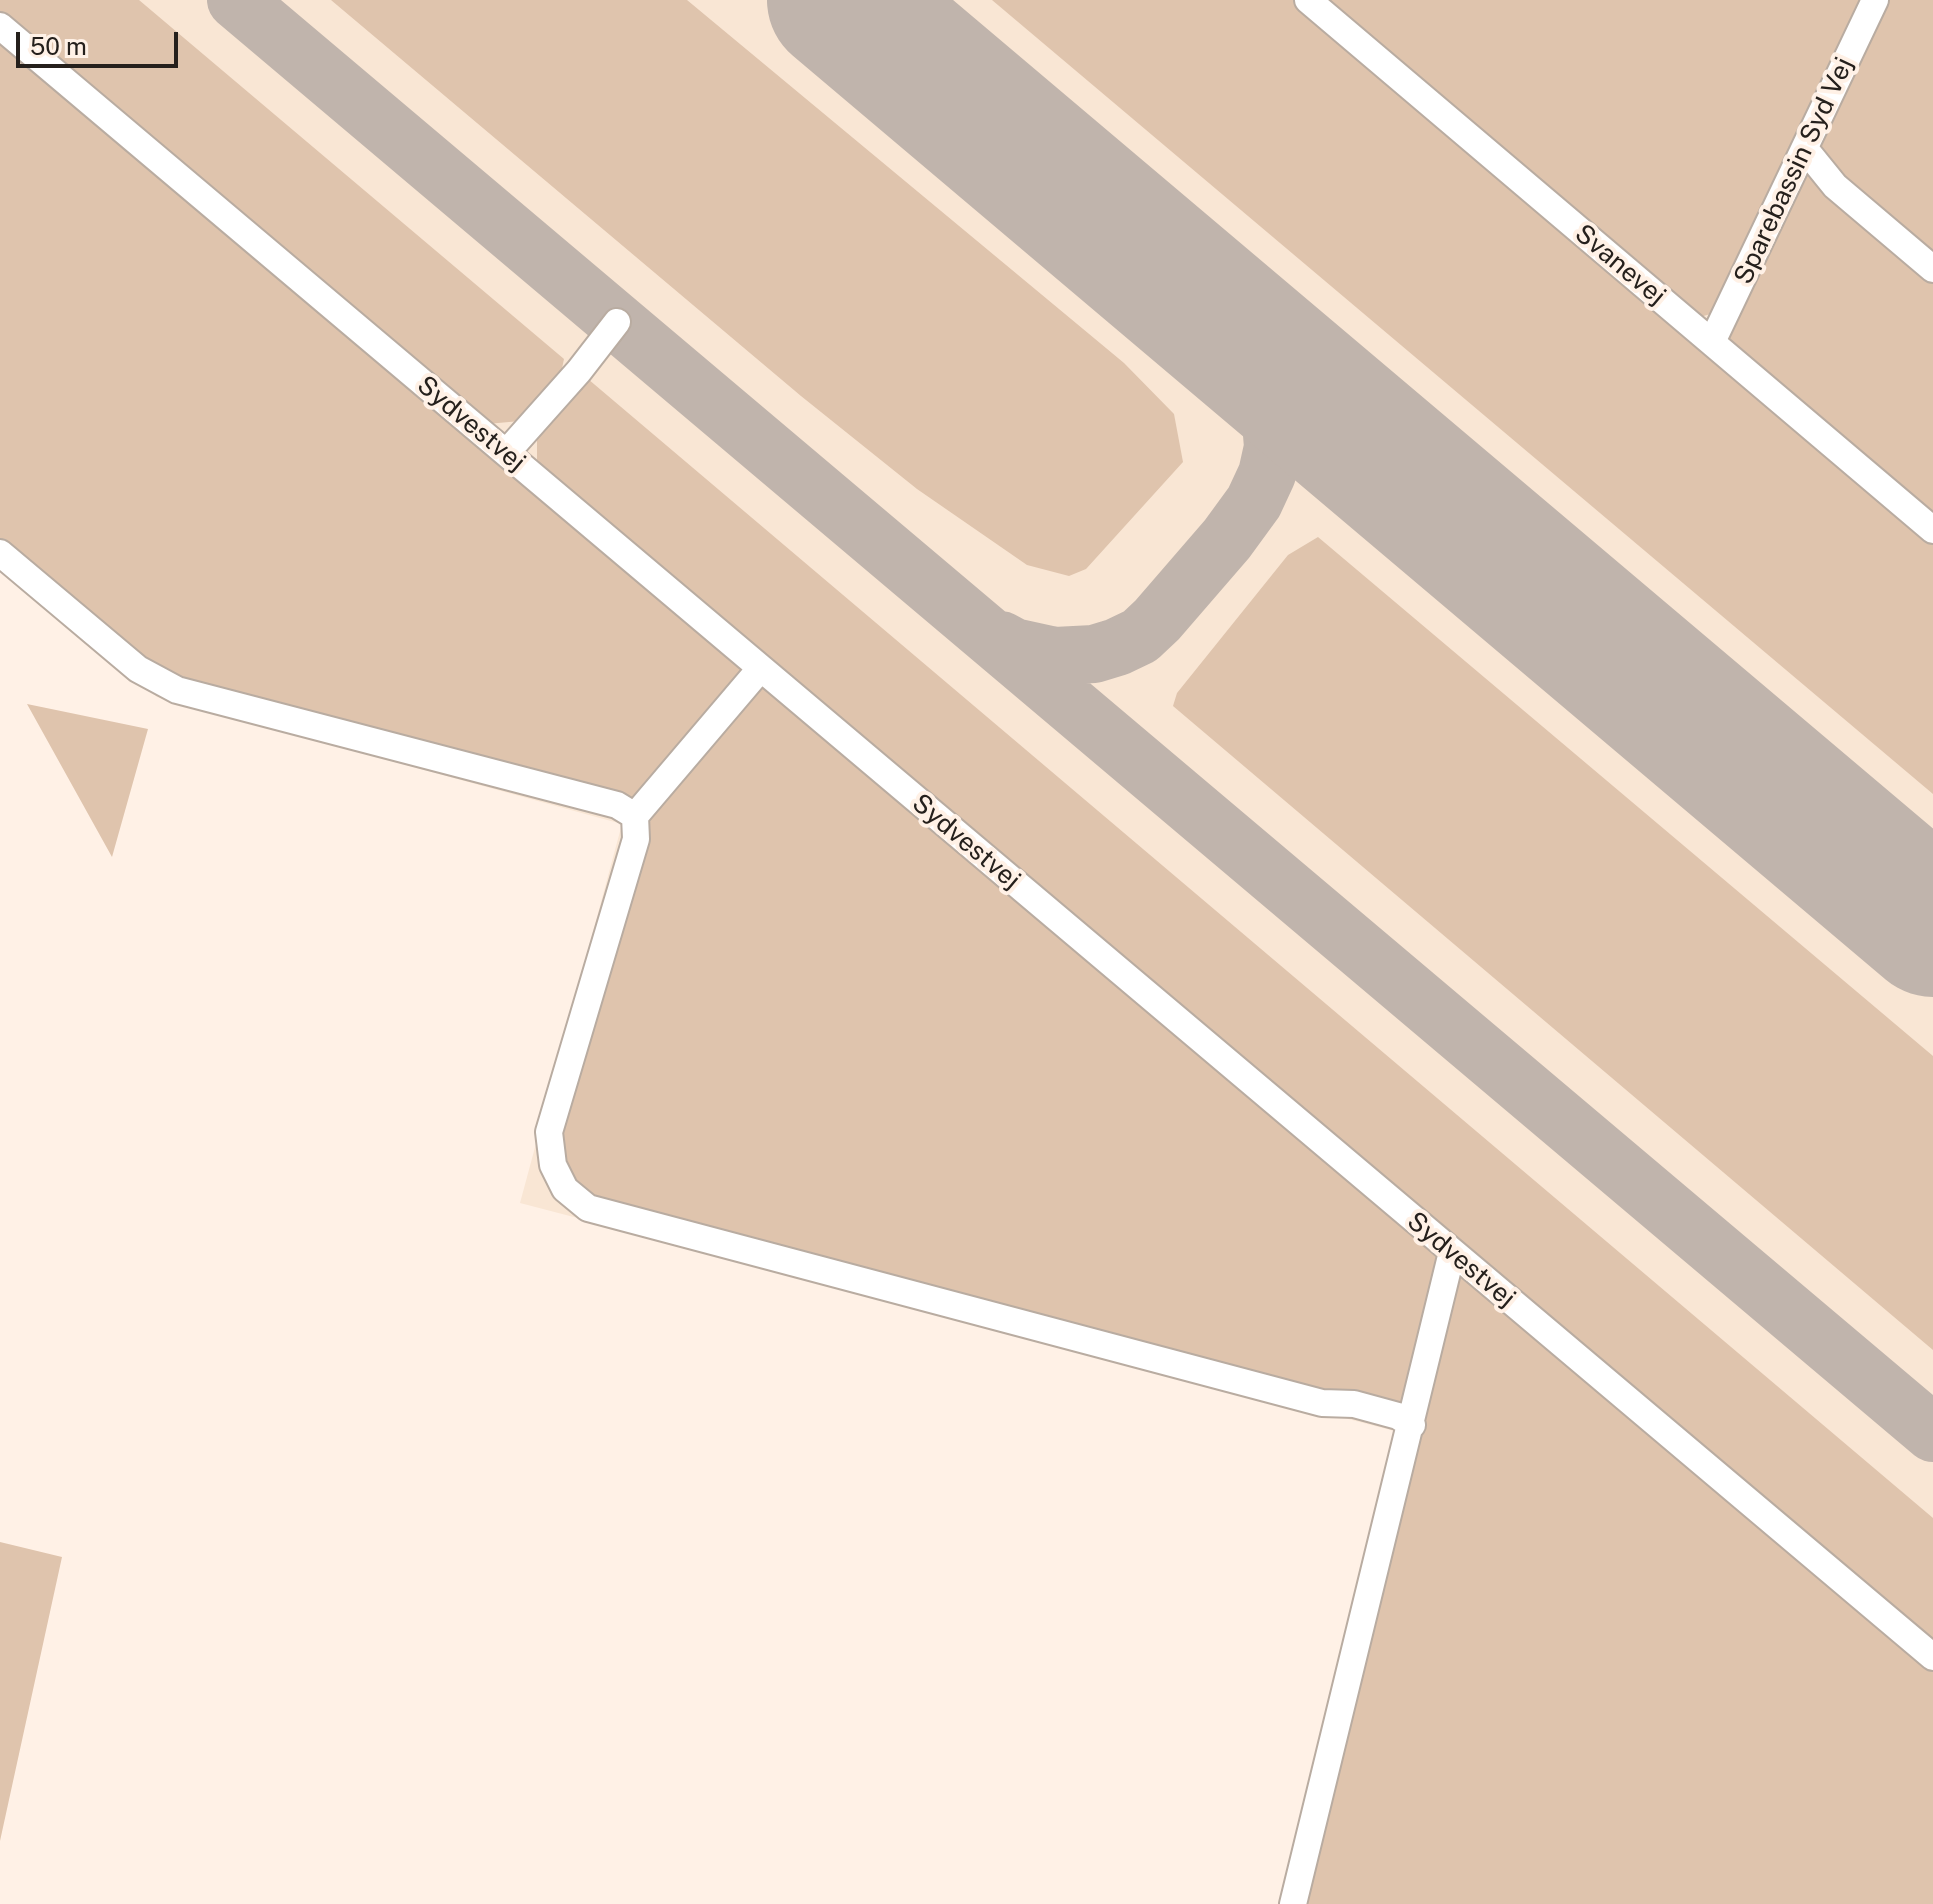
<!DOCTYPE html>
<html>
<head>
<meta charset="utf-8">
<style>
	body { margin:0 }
	#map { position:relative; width:1933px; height:1904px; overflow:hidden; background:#fff1e6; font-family:"Public Sans",sans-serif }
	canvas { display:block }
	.scale { position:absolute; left:16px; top:32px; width:162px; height:36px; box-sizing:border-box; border:4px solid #25201c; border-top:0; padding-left:10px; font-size:24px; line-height:28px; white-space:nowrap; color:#25201c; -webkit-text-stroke:6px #fff1e6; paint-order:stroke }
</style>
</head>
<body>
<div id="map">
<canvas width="1933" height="1904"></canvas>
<div class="scale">50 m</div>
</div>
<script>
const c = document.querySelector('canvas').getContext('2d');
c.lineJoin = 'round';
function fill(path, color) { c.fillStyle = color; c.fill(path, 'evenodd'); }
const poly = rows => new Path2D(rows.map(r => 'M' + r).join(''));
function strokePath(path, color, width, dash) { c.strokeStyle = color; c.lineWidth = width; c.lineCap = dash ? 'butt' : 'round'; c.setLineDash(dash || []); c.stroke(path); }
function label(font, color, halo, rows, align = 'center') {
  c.font = font + ' "Public Sans",sans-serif'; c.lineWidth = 8; c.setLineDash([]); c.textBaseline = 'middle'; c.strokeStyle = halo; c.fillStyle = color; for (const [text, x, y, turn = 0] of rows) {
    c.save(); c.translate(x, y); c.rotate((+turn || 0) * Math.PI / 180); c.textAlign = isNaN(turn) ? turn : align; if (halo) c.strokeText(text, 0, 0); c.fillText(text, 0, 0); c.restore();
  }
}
const built = poly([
	[0,0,1933,0,1933,1904,1398,1432,520,1203,622,824,157,697,0,568]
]);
const green = poly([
	[0,0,139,0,564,359,560,378,520,421,487,424,0,13],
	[331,0,687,0,1124,363,1174,414,1183,462,1086,569,1069,576,1027,565,917,489,801,396],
	[992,0,1298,0,1933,537,1933,794],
	[1317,0,1870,0,1714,313,1700,317],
	[1882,0,1933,0,1933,260,1838,182,1816,140],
	[0,34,748,672,634,807,168,679,0,545],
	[1805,169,1933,274,1933,521,1726,346,1723,334],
	[588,379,1933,1518,1933,1643,537,468,537,437],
	[1318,537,1933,1056,1933,1350,1173,706,1177,693,1288,555],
	[759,683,1445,1257,1409,1412,1316,1393,590,1203,556,1153,643,820],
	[27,704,148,729,112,857],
	[1460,1272,1933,1671,1933,1904,1301,1904],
	[0,1542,62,1557,0,1841]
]);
const taxiway = poly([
	[236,0,1933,1433],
	[1001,640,1014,647,1055,656,1094,654,1117,647,1140,636,1157,620,1227,539,1254,502,1267,474,1273,447,1269,397,1250,347]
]);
const runway = poly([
	[840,0,1933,924]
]);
const minor = poly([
	[1308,0,1933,530],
	[0,26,1933,1657],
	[1805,149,1835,186,1933,269],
	[1712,342,1875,0],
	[506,453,579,371,617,322],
	[0,553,138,669,177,690,617,805,635,816,760,669],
	[635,816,636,839,549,1132,553,1165,565,1189,588,1208,1322,1403,1354,1404,1398,1416,1412,1425],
	[1293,1904,1452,1252]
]);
const streetNames = [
	["Sparebassin Syd Vej",1794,171,-65],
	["Svanevej",1620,265,40],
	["Sydvestvej",471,424,40],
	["Sydvestvej",966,842,40],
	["Sydvestvej",1461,1260,40]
];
fill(built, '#f9e6d4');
fill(green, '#dfc4ad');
strokePath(taxiway, '#c0b4ac', 58);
strokePath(runway, '#c0b4ac', 146);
strokePath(minor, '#b9aca1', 30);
strokePath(minor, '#fff', 26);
label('26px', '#25201c', '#fff1e6', streetNames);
</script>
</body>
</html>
